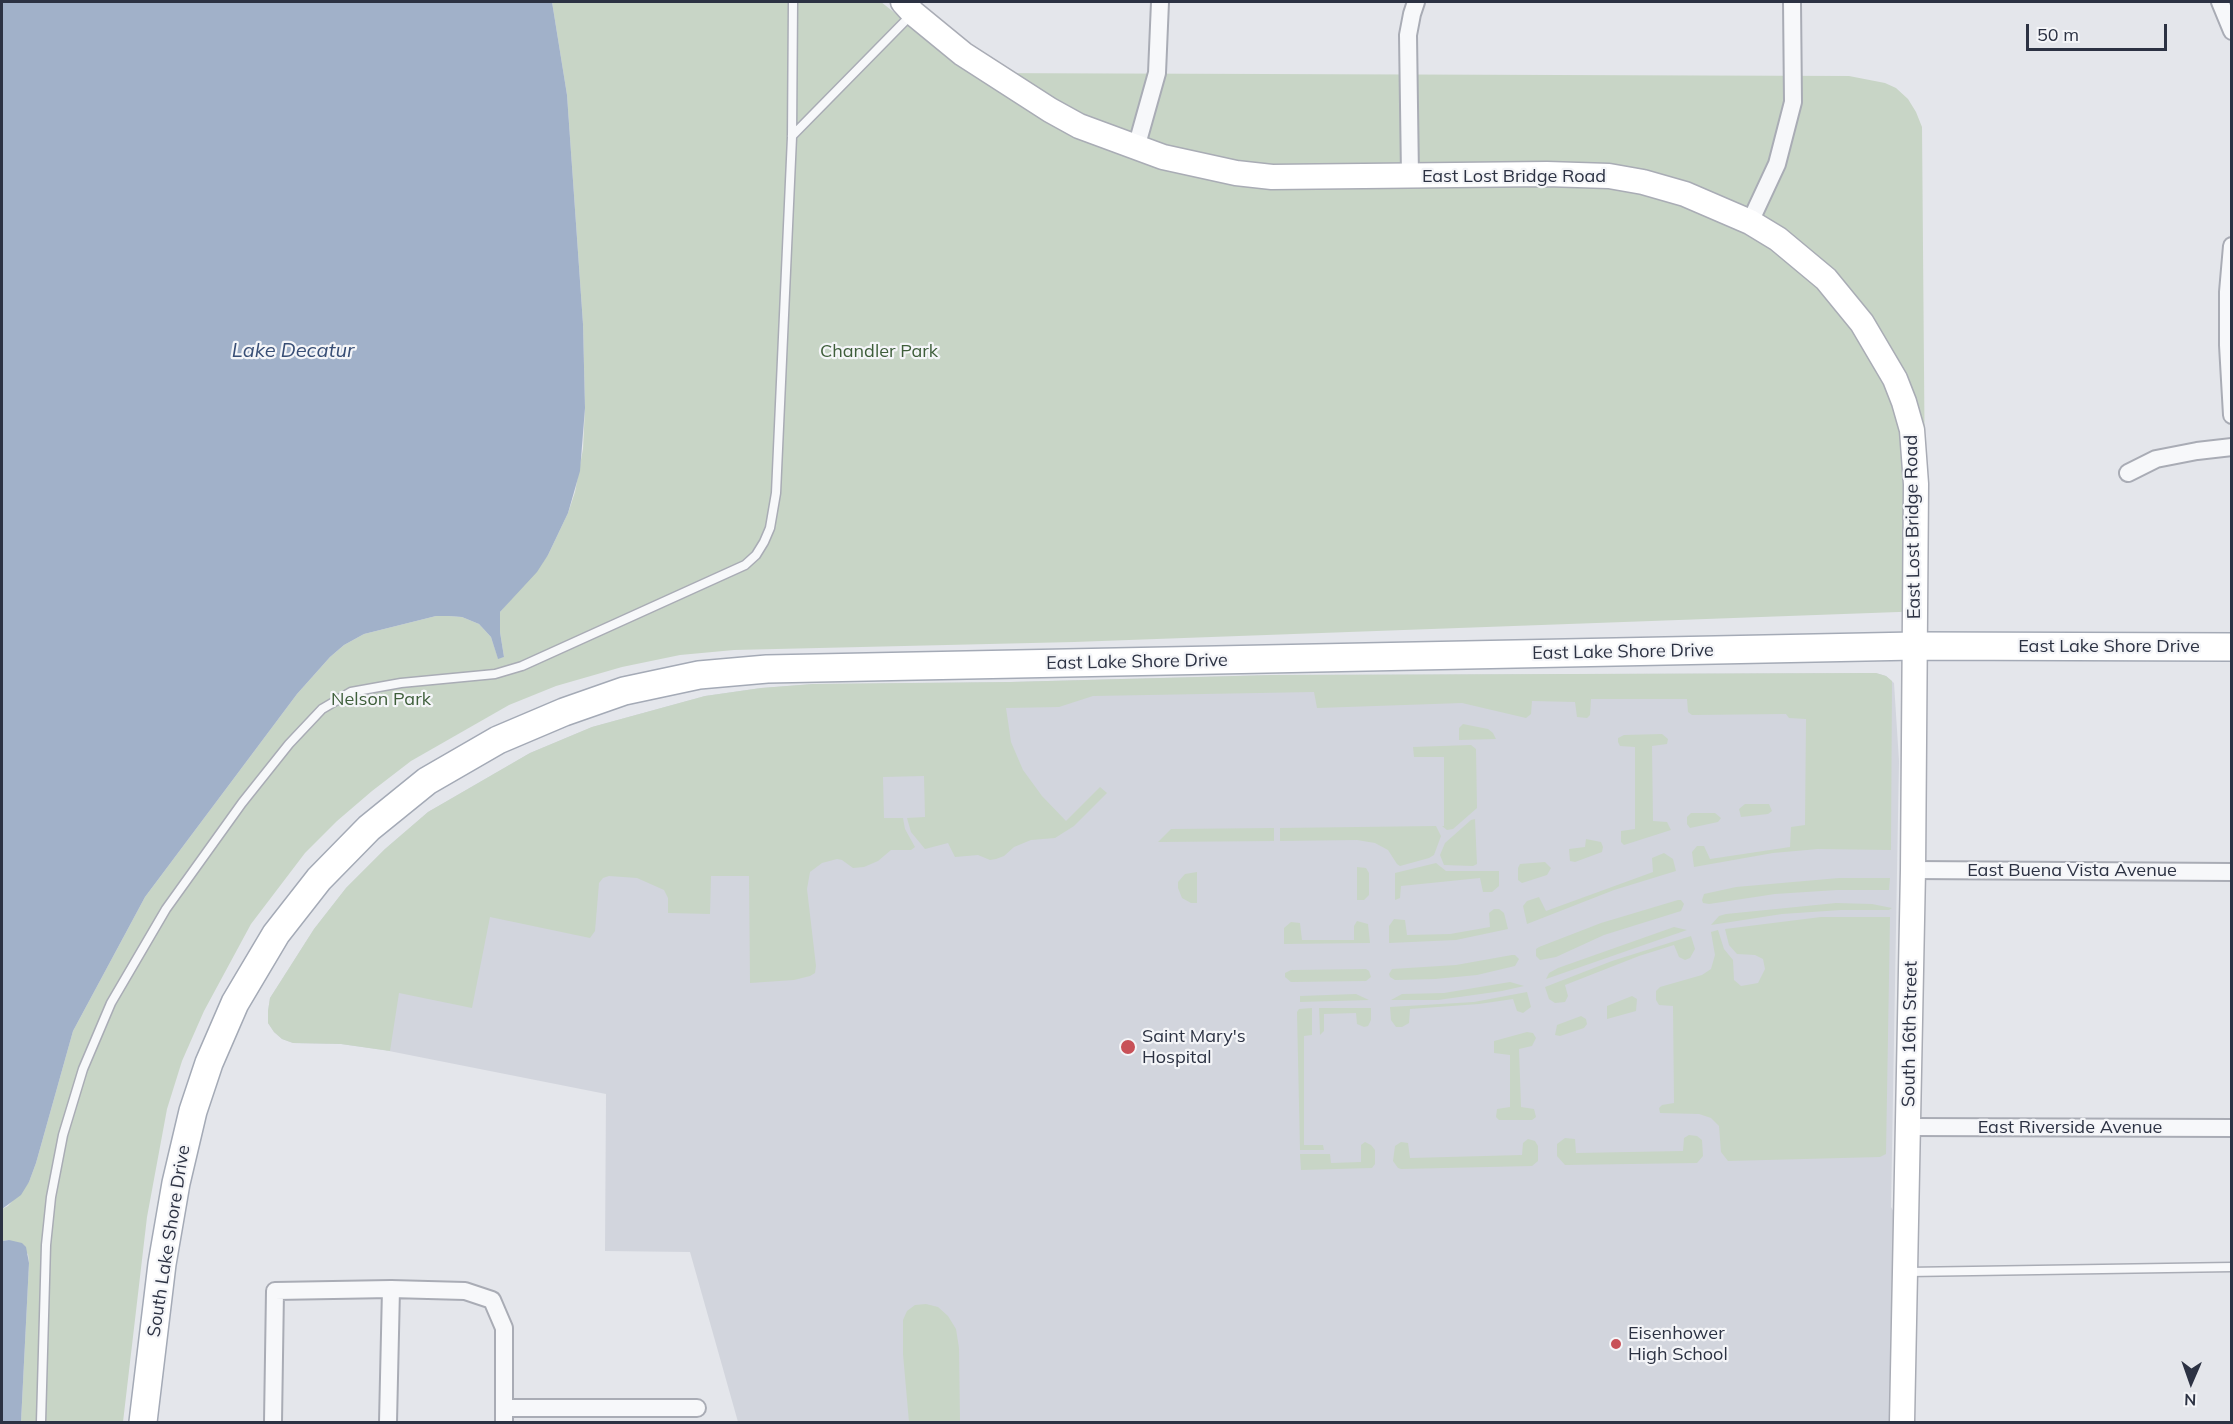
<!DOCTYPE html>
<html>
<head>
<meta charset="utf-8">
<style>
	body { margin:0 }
	#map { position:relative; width:2233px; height:1424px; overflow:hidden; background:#e4e6eb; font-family:Mulish,sans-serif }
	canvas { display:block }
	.frame { position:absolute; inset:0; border:3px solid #2c3243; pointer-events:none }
	.north { position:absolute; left:2161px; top:1352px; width:60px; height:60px; -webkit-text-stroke:4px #f4f5f8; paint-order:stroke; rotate:182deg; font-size:16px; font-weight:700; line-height:24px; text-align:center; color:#2c3243 }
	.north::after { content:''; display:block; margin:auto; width:21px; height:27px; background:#2c3243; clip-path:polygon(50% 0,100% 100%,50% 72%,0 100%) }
	.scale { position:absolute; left:2026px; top:24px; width:141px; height:27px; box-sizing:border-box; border:3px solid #2c3243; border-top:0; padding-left:8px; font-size:18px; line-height:21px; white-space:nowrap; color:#2c3243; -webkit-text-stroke:4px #f4f5f8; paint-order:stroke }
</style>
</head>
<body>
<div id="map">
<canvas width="2233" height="1424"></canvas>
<div class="frame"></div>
<div class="north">N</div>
<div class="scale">50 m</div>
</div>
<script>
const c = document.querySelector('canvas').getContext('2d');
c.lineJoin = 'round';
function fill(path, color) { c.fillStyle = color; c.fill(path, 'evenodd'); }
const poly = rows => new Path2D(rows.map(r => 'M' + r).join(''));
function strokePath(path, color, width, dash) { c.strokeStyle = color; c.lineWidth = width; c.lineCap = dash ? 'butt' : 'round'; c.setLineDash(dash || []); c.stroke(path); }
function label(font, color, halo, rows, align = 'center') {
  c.font = font + ' Mulish,sans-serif'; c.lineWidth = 4.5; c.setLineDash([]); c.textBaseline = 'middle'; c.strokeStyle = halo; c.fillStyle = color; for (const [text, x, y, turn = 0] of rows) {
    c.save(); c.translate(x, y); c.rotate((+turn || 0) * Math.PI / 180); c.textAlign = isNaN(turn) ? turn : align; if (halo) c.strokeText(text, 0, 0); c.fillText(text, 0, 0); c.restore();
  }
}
const built = poly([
	[1876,673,1886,676,1894,683,1899,761,1891,1207,1906,1233,1902,1422,738,1422,690,1252,605,1251,606,1094,384,1050,341,1044,293,1043,282,1039,274,1032,268,1023,268,1011,270,998,314,929,346,888,385,849,428,812,530,753,592,727,705,696,761,688,813,684,1010,682,1273,675]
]);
const green = poly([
	[552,2,881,2,971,73,1849,76,1885,83,1896,88,1908,99,1916,112,1922,127,1926,611,1074,642,734,650,680,655,622,667,556,686,509,705,411,761,372,791,337,821,305,853,251,924,204,1011,182,1061,167,1109,147,1217,123,1422,21,1422,29,1263,28,1254,9,1240,2,1241,2,1209,8,1206,29,1182,36,1163,73,1031,145,897,297,694,330,657,344,645,364,634,436,616,449,616,462,617,479,624,491,637,498,658,504,657,500,632,500,612,548,555,568,513,575,492,583,449,585,408,583,324,567,95],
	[1876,673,1886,676,1892,681,1891,850,1818,849,1773,853,1694,867,1692,852,1697,846,1704,846,1710,859,1790,847,1791,827,1805,825,1806,719,1789,718,1786,714,1692,715,1688,712,1687,699,1591,699,1590,715,1587,718,1577,717,1575,702,1532,701,1531,714,1526,718,1462,703,1317,708,1314,692,1093,696,1059,707,1006,708,1011,742,1023,770,1042,796,1066,821,1100,787,1107,793,1074,826,1055,838,1031,840,1014,847,1004,856,996,859,990,860,978,855,955,857,948,843,925,849,911,832,907,818,925,817,924,776,883,777,884,818,903,818,905,829,915,847,911,850,891,850,878,861,864,867,853,868,842,860,837,859,822,863,810,872,807,889,816,966,815,973,810,976,794,980,750,983,749,876,711,876,710,914,668,913,668,898,664,890,637,878,609,876,603,878,599,883,595,931,590,938,490,917,472,1008,399,993,390,1051,341,1044,293,1043,282,1039,274,1032,268,1023,268,1011,270,998,314,929,346,888,385,849,428,812,530,753,592,727,705,696,761,688,813,684,1010,682,1273,675],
	[1463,724,1488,729,1493,733,1496,739,1459,740,1459,728],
	[1662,734,1668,739,1667,744,1652,746,1653,821,1667,822,1671,830,1624,845,1621,842,1621,831,1635,829,1635,747,1620,746,1618,742,1618,738,1624,735],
	[1471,745,1476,749,1477,808,1453,829,1447,830,1442,826,1444,826,1444,757,1414,757,1413,747],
	[1745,804,1769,804,1772,811,1768,814,1741,817,1739,809],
	[1691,813,1715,813,1721,818,1718,822,1690,828,1687,824,1687,817],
	[1475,819,1477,864,1473,866,1444,865,1440,855,1445,843,1471,820],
	[1436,826,1441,836,1434,855,1429,858,1400,866,1397,864,1388,850,1375,843,1357,840,1280,841,1280,828],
	[1274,828,1274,841,1158,842,1171,829],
	[1586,839,1601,842,1603,847,1602,852,1575,862,1570,861,1569,849,1585,847],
	[1664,853,1673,859,1676,871,1614,890,1527,924,1523,906,1527,901,1539,897,1546,911,1653,872,1652,858],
	[1545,862,1551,868,1547,875,1522,883,1518,880,1518,868,1520,864],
	[1436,863,1446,871,1499,871,1499,886,1492,892,1483,892,1480,878,1401,886,1400,898,1395,900,1395,873],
	[1357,867,1366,868,1369,873,1369,895,1364,900,1357,900],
	[1197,872,1197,903,1191,903,1182,898,1178,888,1178,882,1185,874],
	[1839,878,1890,878,1889,890,1837,890,1775,894,1709,904,1703,903,1702,900,1704,894,1736,887],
	[1678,900,1681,900,1684,904,1681,911,1604,935,1556,957,1540,960,1536,956,1536,949,1539,947,1601,923],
	[1836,903,1872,904,1892,908,1889,910,1841,910,1782,914,1711,925,1719,916,1726,914],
	[1494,909,1499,909,1504,913,1508,929,1456,940,1389,943,1389,926,1394,919,1405,920,1407,935,1450,934,1490,927,1489,913],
	[1821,917,1890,917,1886,1154,1880,1157,1728,1161,1721,1152,1719,1126,1711,1118,1699,1114,1660,1113,1659,1108,1662,1105,1674,1103,1673,1006,1659,1005,1656,1000,1656,991,1660,987,1702,975,1711,969,1715,955,1711,932,1718,930,1724,949,1733,960,1734,980,1741,986,1758,983,1765,969,1763,959,1755,955,1737,954,1729,945,1725,929],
	[1357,921,1368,924,1370,943,1284,944,1284,928,1291,922,1300,923,1302,940,1354,940,1354,926],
	[1674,927,1687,930,1546,979,1549,973,1558,968],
	[1691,936,1695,949,1690,958,1685,960,1679,957,1674,945,1639,956,1565,985,1568,996,1565,1002,1555,1003,1549,999,1545,987,1612,961],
	[1512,955,1515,955,1519,959,1515,966,1477,975,1435,979,1395,980,1390,977,1389,974,1392,969,1456,965],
	[1366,969,1369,971,1371,977,1366,981,1291,982,1285,977,1285,973,1291,970],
	[1510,982,1524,986,1502,991,1438,1000,1391,1000,1402,994,1444,993],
	[1527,992,1531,1007,1523,1013,1517,1011,1513,999,1479,1004,1410,1009,1409,1023,1402,1027,1396,1027,1391,1020,1390,1007,1474,1002],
	[1356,994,1369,1000,1300,1002,1300,996],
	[1632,996,1637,999,1636,1011,1607,1019,1607,1006],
	[1312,1008,1312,1035,1304,1036,1304,1145,1323,1145,1324,1150,1300,1150,1297,1012,1299,1009],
	[1319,1008,1371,1008,1371,1020,1368,1026,1364,1027,1357,1024,1356,1013,1324,1014,1324,1031,1320,1035],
	[1581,1016,1586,1019,1587,1024,1584,1028,1560,1036,1555,1035,1557,1025],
	[1527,1032,1533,1033,1536,1038,1532,1046,1519,1049,1521,1107,1534,1109,1536,1117,1532,1120,1499,1120,1496,1117,1497,1109,1510,1107,1510,1055,1494,1053,1494,1041],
	[1689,1135,1697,1136,1702,1140,1703,1156,1697,1163,1565,1165,1557,1156,1557,1144,1565,1138,1575,1139,1576,1153,1683,1151,1684,1138],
	[1528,1139,1535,1141,1538,1146,1538,1161,1532,1166,1401,1169,1398,1168,1393,1161,1395,1146,1401,1142,1408,1143,1410,1158,1522,1155,1523,1143],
	[1365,1142,1371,1145,1375,1150,1375,1164,1372,1168,1301,1170,1300,1154,1330,1154,1331,1163,1361,1162,1361,1145],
	[926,1304,938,1307,948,1316,956,1329,959,1348,960,1422,909,1422,903,1354,903,1320,907,1311,915,1305]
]);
const water = poly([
	[2,2,552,2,567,95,583,324,585,408,580,471,568,513,548,555,537,572,500,612,500,632,504,657,498,659,491,637,479,624,462,617,449,616,436,616,364,634,344,645,330,657,297,694,145,897,73,1031,36,1163,29,1182,21,1195,2,1209],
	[9,1240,22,1243,26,1247,29,1263,21,1422,2,1422,2,1241]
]);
const lane = poly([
	[792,136,911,15],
	[1908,1272,2232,1267],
	[41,1422,46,1245,51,1197,63,1135,83,1069,111,1003,166,909,242,803,289,744,322,709,351,692,401,683,495,674,522,666,745,565,756,555,764,542,770,528,776,493,792,137,793,2]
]);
const street = poly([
	[2220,2,2232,31],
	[1136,148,1157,73,1160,2],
	[1410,176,1408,35,1412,14,1416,2],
	[1750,222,1777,164,1793,102,1792,2],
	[2232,246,2228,292,2228,345,2232,415],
	[2128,473,2156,459,2197,451,2232,447],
	[1913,870,2232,872],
	[1909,1127,2232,1128],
	[505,1408,697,1408],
	[273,1422,275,1291,391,1289,465,1291,492,1300,504,1328,504,1422],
	[388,1422,391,1289]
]);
const secondary = poly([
	[903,2,913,13,963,54,1050,110,1079,126,1163,157,1236,173,1272,177,1547,174,1609,176,1643,182,1685,194,1750,222,1778,239,1826,279,1862,323,1895,379,1904,402,1912,430,1916,484,1913,870,1902,1422]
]);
const primary = poly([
	[143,1422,162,1264,176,1183,193,1111,209,1063,235,1003,276,934,319,879,369,828,427,781,498,740,564,712,624,691,699,675,767,669,1915,646,2232,647]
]);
const markers = [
	[1128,1047,8,"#c85158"],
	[1616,1344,6,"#c85158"]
];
const streetNames = [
	["East Lost Bridge Road",1514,177],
	["East Lost Bridge Road",1913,527,-91],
	["East Lake Shore Drive",2109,647],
	["East Lake Shore Drive",1623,652,-1],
	["East Lake Shore Drive",1137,662,-1],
	["East Buena Vista Avenue",2072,871],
	["South 16th Street",1910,1034,-89],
	["East Riverside Avenue",2070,1128],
	["South Lake Shore Drive",169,1241,-81]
];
const parkNames = [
	["Chandler Park",879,352],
	["Nelson Park",381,700]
];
const poiNames = [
	["Saint Mary's",1142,1037],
	["Hospital",1142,1058],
	["Eisenhower",1628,1334],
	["High School",1628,1355]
];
const waterNames = [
	["Lake Decatur",293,351]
];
fill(built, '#d2d5dd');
fill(green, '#c8d5c6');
fill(water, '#a1b1c9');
strokePath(lane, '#a9acb5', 11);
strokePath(street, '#a9acb5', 20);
strokePath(secondary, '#a9acb5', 27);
strokePath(primary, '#a4aab6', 30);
strokePath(lane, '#f7f8fa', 8);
strokePath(street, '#f7f8fa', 16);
strokePath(secondary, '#fff', 24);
strokePath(primary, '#fff', 27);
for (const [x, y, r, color] of markers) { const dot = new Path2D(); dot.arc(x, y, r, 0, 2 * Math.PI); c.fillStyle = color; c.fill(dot); strokePath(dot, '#f4f5f8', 2); }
label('18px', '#2c3243', '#f4f5f8', streetNames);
label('18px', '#3e5e3a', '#f4f5f8', parkNames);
label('18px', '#2c3243', '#f4f5f8', poiNames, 'left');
label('italic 20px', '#384e75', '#f4f5f8', waterNames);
</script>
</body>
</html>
